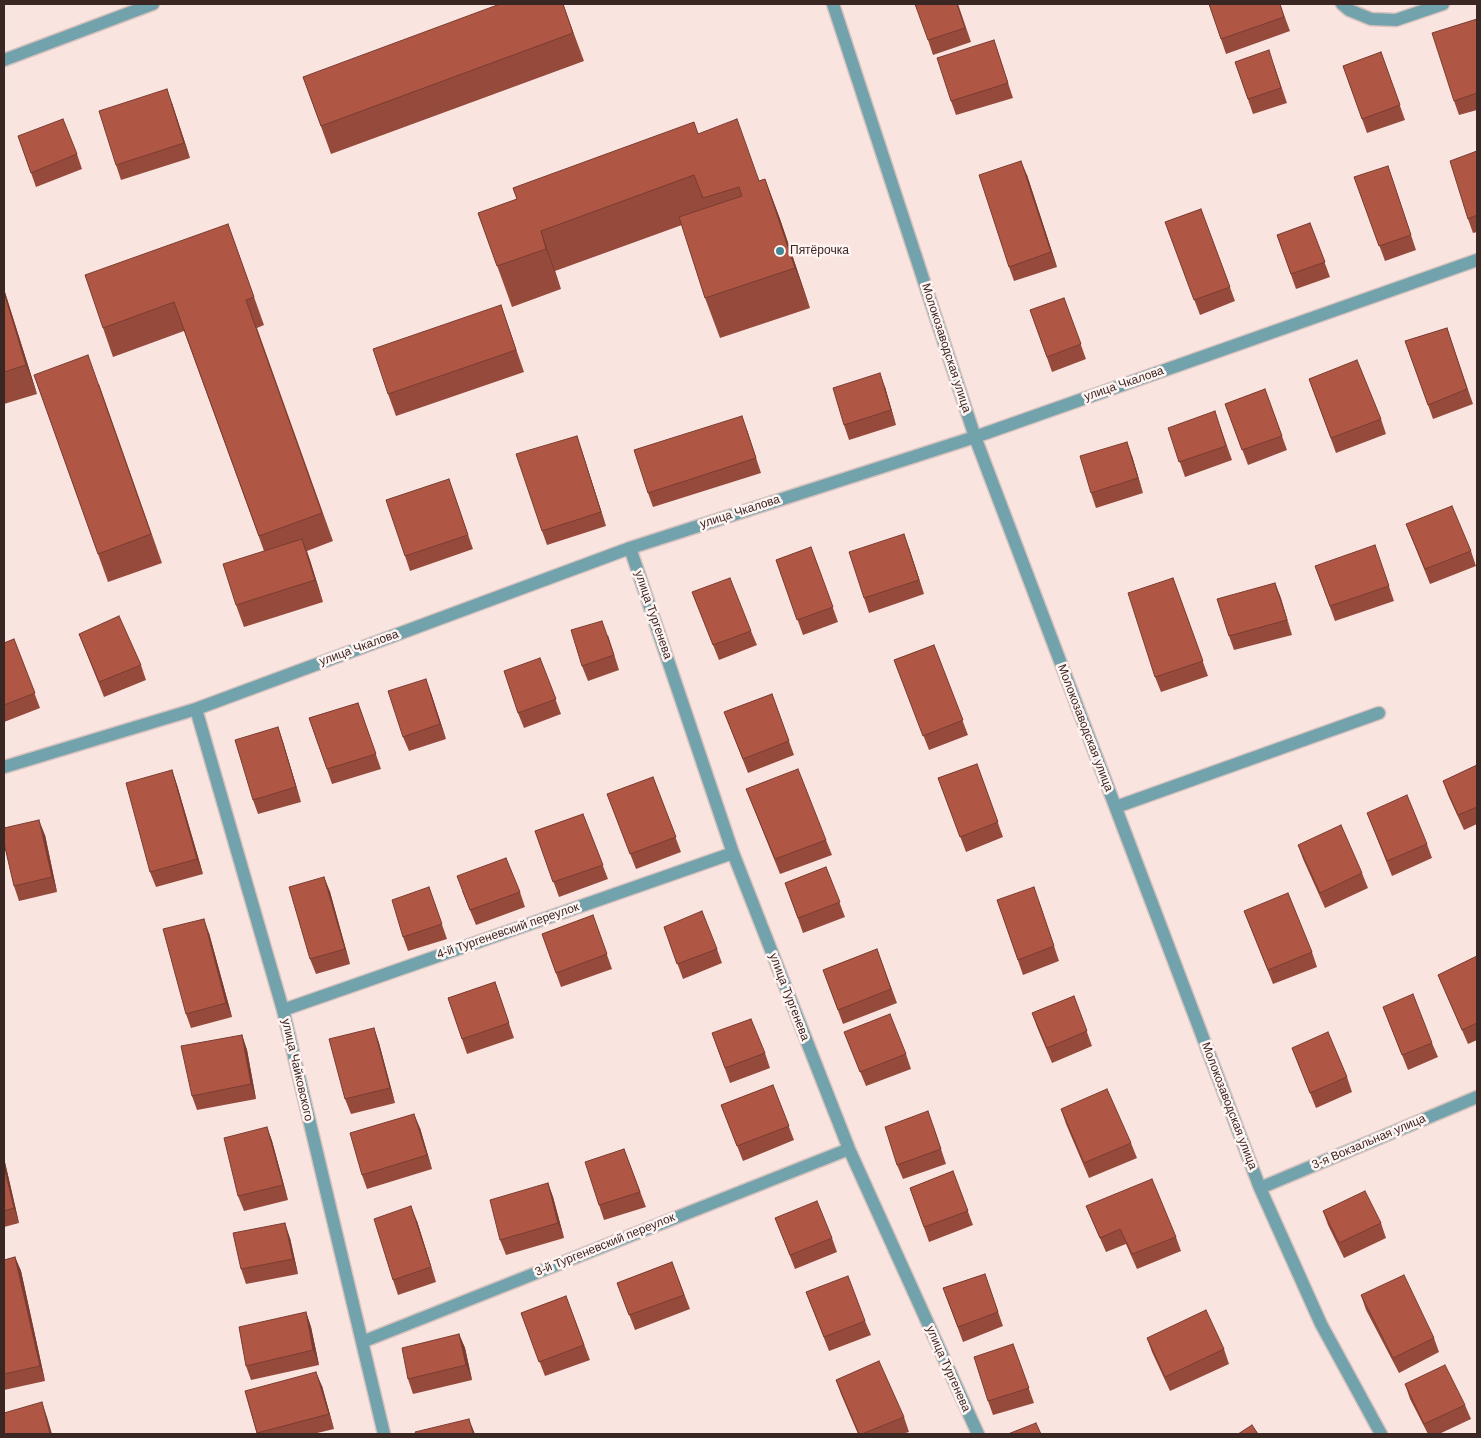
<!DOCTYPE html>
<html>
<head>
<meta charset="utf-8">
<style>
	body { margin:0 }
	#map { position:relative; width:1481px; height:1438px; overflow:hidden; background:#f9e4e0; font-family:Helvetica,sans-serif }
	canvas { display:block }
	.frame { position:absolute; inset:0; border:5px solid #3a2723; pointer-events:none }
</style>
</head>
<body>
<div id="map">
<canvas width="1481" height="1438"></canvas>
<div class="frame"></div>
</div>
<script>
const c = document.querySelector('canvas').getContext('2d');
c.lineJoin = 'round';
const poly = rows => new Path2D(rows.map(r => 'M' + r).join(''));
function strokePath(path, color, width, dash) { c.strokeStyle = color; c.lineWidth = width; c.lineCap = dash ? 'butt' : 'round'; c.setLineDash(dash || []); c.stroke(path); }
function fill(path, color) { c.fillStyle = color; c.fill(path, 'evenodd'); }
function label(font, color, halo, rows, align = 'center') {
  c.font = font + ' Helvetica,sans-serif'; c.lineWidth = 5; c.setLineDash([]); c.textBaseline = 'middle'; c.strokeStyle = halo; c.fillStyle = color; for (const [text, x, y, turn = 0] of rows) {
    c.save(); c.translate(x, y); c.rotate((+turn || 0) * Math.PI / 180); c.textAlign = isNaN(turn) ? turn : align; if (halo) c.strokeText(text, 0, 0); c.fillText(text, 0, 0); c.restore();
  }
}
const minor = poly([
	[833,4,975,437,1260,1188,1321,1324,1381,1434],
	[1342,4,1349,10,1371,19,1396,20,1443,4],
	[4,60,153,4],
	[630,548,733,853,849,1149,978,1434],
	[196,709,283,1010,384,1434],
	[4,767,196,709,630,548,975,437,1477,260],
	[1116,807,1379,713],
	[283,1010,733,853],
	[1260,1188,1477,1097],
	[362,1342,849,1149]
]);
const wall = poly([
	[563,4,584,61,331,154,303,77],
	[958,4,971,42,933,55,928,40],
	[1209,4,1280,4,1290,31,1226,54],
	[1477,19,1477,110,1459,115,1454,101],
	[994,40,1013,98,956,115,951,101],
	[1381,52,1405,120,1367,133,1343,66],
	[1235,62,1274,65,1287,103,1253,114],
	[172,103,190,158,121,180,116,165],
	[698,133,759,181,765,179,780,219,810,308,720,338,705,298,682,225,555,271,561,289,512,307,478,213,517,199,513,188],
	[18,136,77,154,82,169,36,187],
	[1477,151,1477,232,1473,233,1468,219],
	[1027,175,1057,267,1014,281,1009,267],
	[1354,177,1393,181,1416,250,1385,261],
	[1201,209,1235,301,1200,315,1165,222],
	[1310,223,1330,277,1296,289,1277,235],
	[228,224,264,325,257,328,333,541,307,551,323,602,244,627,236,605,264,551,184,331,113,357,103,328],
	[4,289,37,394,4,404],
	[1064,298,1086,359,1052,372,1030,310],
	[501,305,524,372,396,416,388,394],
	[1447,328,1473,404,1433,419,1405,341],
	[34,375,99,384,162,563,108,582],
	[1309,379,1381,419,1386,434,1336,453],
	[885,387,896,425,849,440,844,425],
	[1265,389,1287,450,1248,465,1225,404],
	[1220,426,1232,460,1185,477,1168,428],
	[747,430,761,473,653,507,648,493],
	[577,436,606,526,547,545,542,531],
	[1132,456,1143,493,1096,508,1091,493],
	[454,494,473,549,410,571,405,556],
	[1406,524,1471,551,1476,566,1430,584],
	[811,547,838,622,803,635,776,560],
	[909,548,924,594,869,613,864,598],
	[1380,560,1394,601,1335,621,1315,566],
	[1173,578,1208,676,1161,692,1155,677],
	[1275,583,1292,635,1234,650,1229,636],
	[692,592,751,631,757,645,719,660],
	[79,634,141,665,146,680,104,697],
	[608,635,619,670,588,681,582,666],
	[14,639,40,708,4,722,4,643],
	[934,645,968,735,929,750,894,660],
	[540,658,561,714,524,728,518,713],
	[431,693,446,739,409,751,403,737],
	[772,694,794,755,748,773,724,712],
	[358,703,381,769,332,784,309,718],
	[278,727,283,742,301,802,258,814,253,800],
	[977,764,1003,837,966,852,938,778],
	[1477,765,1477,824,1464,830,1448,795,1443,781],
	[172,770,177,785,203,874,156,887,150,872],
	[653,777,681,852,636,869,607,794],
	[746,789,826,840,832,855,780,874],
	[1367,813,1427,844,1432,858,1392,876],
	[583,814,608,879,559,897,535,831],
	[45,835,57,892,19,901,14,886],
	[1298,845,1362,873,1368,888,1325,908,1303,859],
	[826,867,845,917,803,933,785,883],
	[324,877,330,892,350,964,316,974,310,959],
	[429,887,447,939,408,951,403,937],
	[462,891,520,892,525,907,476,925],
	[997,900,1039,901,1059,961,1023,975],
	[1244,911,1312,952,1317,967,1273,984],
	[593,915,612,969,561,987,542,934],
	[664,927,717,949,722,963,683,979],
	[209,933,232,1017,191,1028,186,1014],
	[877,949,897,1003,843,1024,823,970],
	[1477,956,1477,1040,1468,1044,1444,989,1438,975],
	[495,982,514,1038,467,1054,448,998],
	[1074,996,1092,1046,1052,1063,1037,1027,1032,1013],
	[1383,1007,1432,1043,1438,1057,1408,1070],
	[374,1028,379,1043,395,1103,351,1114,345,1099],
	[844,1032,906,1054,911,1069,866,1086],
	[712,1033,765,1053,770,1068,730,1083],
	[242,1035,247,1050,256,1099,197,1110,192,1096],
	[1292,1048,1347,1077,1352,1092,1316,1108],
	[773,1085,794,1140,743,1161,721,1105],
	[1061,1109,1131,1143,1137,1158,1089,1178,1066,1124],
	[933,1125,946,1164,903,1179,897,1165],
	[267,1127,272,1141,288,1200,244,1211,238,1196],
	[420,1128,432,1169,367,1189,362,1175],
	[624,1149,646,1207,604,1220,599,1205],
	[4,1158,19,1223,4,1227],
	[953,1171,973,1225,929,1242,910,1188],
	[548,1183,553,1197,564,1238,506,1255,500,1240],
	[1086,1206,1176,1237,1181,1251,1137,1269,1126,1244,1106,1252,1092,1220],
	[1323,1211,1381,1223,1386,1238,1344,1258,1328,1225],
	[775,1218,832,1238,837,1252,795,1269],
	[417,1221,436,1282,398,1295,393,1280],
	[290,1238,298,1274,246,1284,241,1269],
	[15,1257,21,1271,45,1381,4,1390,4,1260],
	[672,1262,690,1309,635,1330,617,1283],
	[985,1274,1003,1326,963,1342,943,1288],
	[806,1292,865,1321,871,1335,829,1351],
	[1361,1295,1434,1338,1439,1352,1399,1373,1366,1310],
	[566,1296,590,1360,545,1376,521,1313],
	[306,1312,311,1327,319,1365,251,1380,246,1366],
	[459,1334,465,1348,472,1380,413,1394,408,1379],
	[1147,1338,1224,1349,1229,1364,1170,1391,1152,1352],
	[1013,1344,1034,1403,993,1415,988,1401],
	[836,1380,904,1417,909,1432,902,1434,858,1434,841,1394],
	[1405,1384,1465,1405,1471,1419,1439,1434,1428,1434,1410,1399],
	[322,1386,334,1429,313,1434,257,1434,245,1391]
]);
const shadedWall = poly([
	[167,89,172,103,190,158,184,143],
	[1021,161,1027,175,1057,267,1051,252],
	[765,179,780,219,810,308,795,268],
	[541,231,555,271,561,289,546,249],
	[4,289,8,302,37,394,26,365,4,292],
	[880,373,885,387,896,425,891,410],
	[577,436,582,451,606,526,601,512],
	[1127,442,1132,456,1143,493,1138,478],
	[904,534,909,548,924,594,919,580],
	[302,539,310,560,323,602,315,580],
	[1275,583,1281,598,1292,635,1287,620],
	[426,679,431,693,446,739,440,724],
	[278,727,283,742,301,802,296,787],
	[172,770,177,785,203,874,197,859],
	[39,820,45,835,57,892,52,877],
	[324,877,330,892,350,964,345,949],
	[204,919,209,933,232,1017,226,1003],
	[374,1028,379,1043,395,1103,390,1088],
	[242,1035,247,1050,256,1099,251,1084],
	[414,1114,420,1128,432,1169,427,1155],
	[267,1127,272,1141,288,1200,283,1185],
	[4,1158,19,1223,14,1208,4,1166],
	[548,1183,553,1197,564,1238,558,1223],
	[411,1206,417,1221,436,1282,431,1267],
	[285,1223,290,1238,298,1274,293,1259],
	[15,1257,21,1271,45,1381,40,1366],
	[306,1312,311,1327,319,1365,313,1350],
	[459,1334,465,1348,472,1380,466,1365],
	[316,1372,322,1386,334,1429,329,1414],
	[42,1402,47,1417,52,1434,50,1434],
	[469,1419,475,1434,473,1434]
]);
const building = poly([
	[500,4,563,4,573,33,321,126,303,77,500,4],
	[915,4,957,4,965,28,928,40,915,4],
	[1209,4,1280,4,1284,17,1221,39,1209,4],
	[1477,19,1477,93,1454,101,1432,33,1477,19],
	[994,40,1008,83,951,101,937,58,994,40],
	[1269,50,1281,88,1248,99,1235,62,1269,50],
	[1381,52,1400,105,1362,119,1343,66,1381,52],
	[167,89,184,143,116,165,99,111,167,89],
	[63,119,77,154,31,173,18,136,63,119],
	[737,119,759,181,765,179,795,268,705,298,679,217,742,196,739,187,703,198,694,175,541,231,546,249,497,266,478,213,517,199,513,188,694,122,698,134,737,119],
	[1477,151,1477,215,1468,219,1450,161,1477,151],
	[1021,161,1051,252,1009,267,979,175,1021,161],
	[1388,166,1411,235,1379,246,1354,177,1388,166],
	[1201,209,1230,287,1194,300,1165,222,1201,209],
	[1310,223,1325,262,1291,274,1277,235,1310,223],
	[228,224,254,297,246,300,322,513,259,536,174,302,103,328,85,275,228,224],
	[4,292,26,365,4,372,4,292],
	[1064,298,1081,344,1047,357,1030,310,1064,298],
	[501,305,516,350,388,394,373,349,501,305],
	[1447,328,1467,389,1428,405,1405,341,1447,328],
	[88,355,151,534,98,554,34,375,88,355],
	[1357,360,1381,419,1331,438,1309,379,1357,360],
	[880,373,891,410,844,425,833,388,880,373],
	[1265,389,1282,436,1242,450,1225,404,1265,389],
	[1215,411,1226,446,1179,462,1168,428,1215,411],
	[742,416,756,458,648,493,634,450,742,416],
	[577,436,601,512,542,531,516,454,577,436],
	[1127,442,1138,478,1091,493,1080,456,1127,442],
	[449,479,468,535,405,556,386,500,449,479],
	[1452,506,1471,551,1425,569,1406,524,1452,506],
	[904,534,919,580,864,598,849,552,904,534],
	[302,539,315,580,236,605,223,564,302,539],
	[1375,545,1389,586,1330,606,1315,566,1375,545],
	[811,547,833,607,797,620,776,560,811,547],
	[730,578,751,631,713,645,692,592,730,578],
	[1173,578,1203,661,1155,677,1128,593,1173,578],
	[1275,583,1287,620,1229,636,1217,599,1275,583],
	[119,616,141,665,99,682,79,634,119,616],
	[602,621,614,655,582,666,571,630,602,621],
	[14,639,35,693,4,705,4,643,14,639],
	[934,645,963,720,923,736,894,660,934,645],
	[540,658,556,699,518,713,504,671,540,658],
	[426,679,440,724,403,737,388,691,426,679],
	[772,694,789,741,743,759,724,712,772,694],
	[358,703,376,754,327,769,309,718,358,703],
	[278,727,296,787,253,800,235,740,278,727],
	[977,764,998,822,960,837,938,778,977,764],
	[1477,765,1477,807,1458,815,1443,781,1477,765],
	[798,769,826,840,775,859,746,789,798,769],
	[172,770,197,859,150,872,126,783,172,770],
	[653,777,676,837,630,854,607,794,653,777],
	[1407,795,1427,844,1387,861,1367,813,1407,795],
	[583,814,603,865,553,882,535,831,583,814],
	[39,820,52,877,14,886,4,843,4,828,39,820],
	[1341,825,1362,873,1320,893,1298,845,1341,825],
	[506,858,520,892,470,910,457,876,506,858],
	[826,867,840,902,798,918,785,883,826,867],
	[324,877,345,949,310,959,289,887,324,877],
	[429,887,442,924,403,937,392,900,429,887],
	[1034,887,1054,946,1018,960,997,900,1034,887],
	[1288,893,1312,952,1268,970,1244,911,1288,893],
	[702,911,717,949,677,964,664,927,702,911],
	[593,915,607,954,556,973,542,934,593,915],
	[204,919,226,1003,186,1014,163,929,204,919],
	[877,949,891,989,838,1010,823,970,877,949],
	[1477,956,1477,1023,1462,1030,1438,975,1477,956],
	[495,982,509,1023,462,1039,448,998,495,982],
	[1413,994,1432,1043,1402,1055,1383,1007,1413,994],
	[1074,996,1087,1031,1047,1048,1032,1013,1074,996],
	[890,1014,906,1054,860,1072,844,1032,890,1014],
	[751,1019,765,1053,725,1068,712,1033,751,1019],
	[374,1028,390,1088,345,1099,329,1039,374,1028],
	[1328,1032,1347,1077,1310,1093,1292,1048,1328,1032],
	[242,1035,251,1084,192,1096,181,1046,242,1035],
	[773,1085,789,1126,737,1146,721,1105,773,1085],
	[1107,1089,1131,1143,1084,1163,1061,1109,1107,1089],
	[928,1111,941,1149,897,1165,885,1127,928,1111],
	[414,1114,427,1155,362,1175,350,1133,414,1114],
	[267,1127,283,1185,238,1196,224,1138,267,1127],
	[624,1149,640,1192,599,1205,585,1162,624,1149],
	[4,1166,14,1208,4,1211,4,1166],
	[953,1171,968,1211,924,1227,910,1188,953,1171],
	[1152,1179,1176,1237,1132,1254,1120,1229,1100,1238,1086,1206,1152,1179],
	[548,1183,558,1223,500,1240,490,1200,548,1183],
	[1365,1191,1381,1223,1339,1243,1323,1211,1365,1191],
	[817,1201,832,1238,790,1255,775,1218,817,1201],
	[411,1206,431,1267,393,1280,374,1219,411,1206],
	[285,1223,293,1259,241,1269,233,1233,285,1223],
	[15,1257,40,1366,4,1374,4,1260,15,1257],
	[672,1262,684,1295,629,1315,617,1283,672,1262],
	[985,1274,998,1312,958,1327,943,1288,985,1274],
	[1404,1275,1434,1338,1393,1358,1361,1295,1404,1275],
	[848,1276,865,1321,824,1337,806,1292,848,1276],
	[566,1296,584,1345,539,1362,521,1313,566,1296],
	[1206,1310,1224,1349,1165,1377,1147,1338,1206,1310],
	[306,1312,313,1350,246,1366,239,1327,306,1312],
	[459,1334,466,1365,408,1379,402,1348,459,1334],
	[1013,1344,1029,1388,988,1401,974,1357,1013,1344],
	[879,1361,904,1417,862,1434,859,1434,836,1380,879,1361],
	[1445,1365,1465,1405,1424,1424,1405,1384,1445,1365],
	[316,1372,329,1414,257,1433,245,1391,316,1372],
	[42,1402,50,1434,4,1434,4,1413,42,1402],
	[469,1419,473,1434,416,1434,415,1432,469,1419],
	[1036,1423,1041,1434,1008,1434,1036,1423],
	[1252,1425,1258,1434,1238,1434,1252,1425]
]);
const markers = [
	[780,251,5,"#428795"]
];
const poiNames = [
	["Пятёрочка",790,251]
];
const streetNames = [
	["Молокозаводская улица",946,348,72],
	["улица Чкалова",1124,384,-19],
	["улица Чкалова",740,512,-18],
	["улица Тургенева",653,615,71],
	["улица Чкалова",359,648,-20],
	["Молокозаводская улица",1085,728,69],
	["4-й Тургеневский переулок",508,931,-19],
	["улица Тургенева",789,997,69],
	["улица Чайковского",297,1070,77],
	["Молокозаводская улица",1229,1106,69],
	["3-я Вокзальная улица",1369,1142,-23],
	["3-й Тургеневский переулок",605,1245,-22],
	["улица Тургенева",948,1369,66]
];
strokePath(minor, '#d7c2be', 15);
strokePath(minor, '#72a3ad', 12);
fill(wall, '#964a3b');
fill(shadedWall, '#7a3c30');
fill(building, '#af5645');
strokePath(building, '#7a3c30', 1);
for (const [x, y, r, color] of markers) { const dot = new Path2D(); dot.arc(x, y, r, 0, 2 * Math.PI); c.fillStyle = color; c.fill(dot); strokePath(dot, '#fff4f2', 2); }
label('12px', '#3a2723', '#fff4f2', poiNames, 'left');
label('12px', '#3a2723', '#fff4f2', streetNames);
</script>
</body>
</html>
